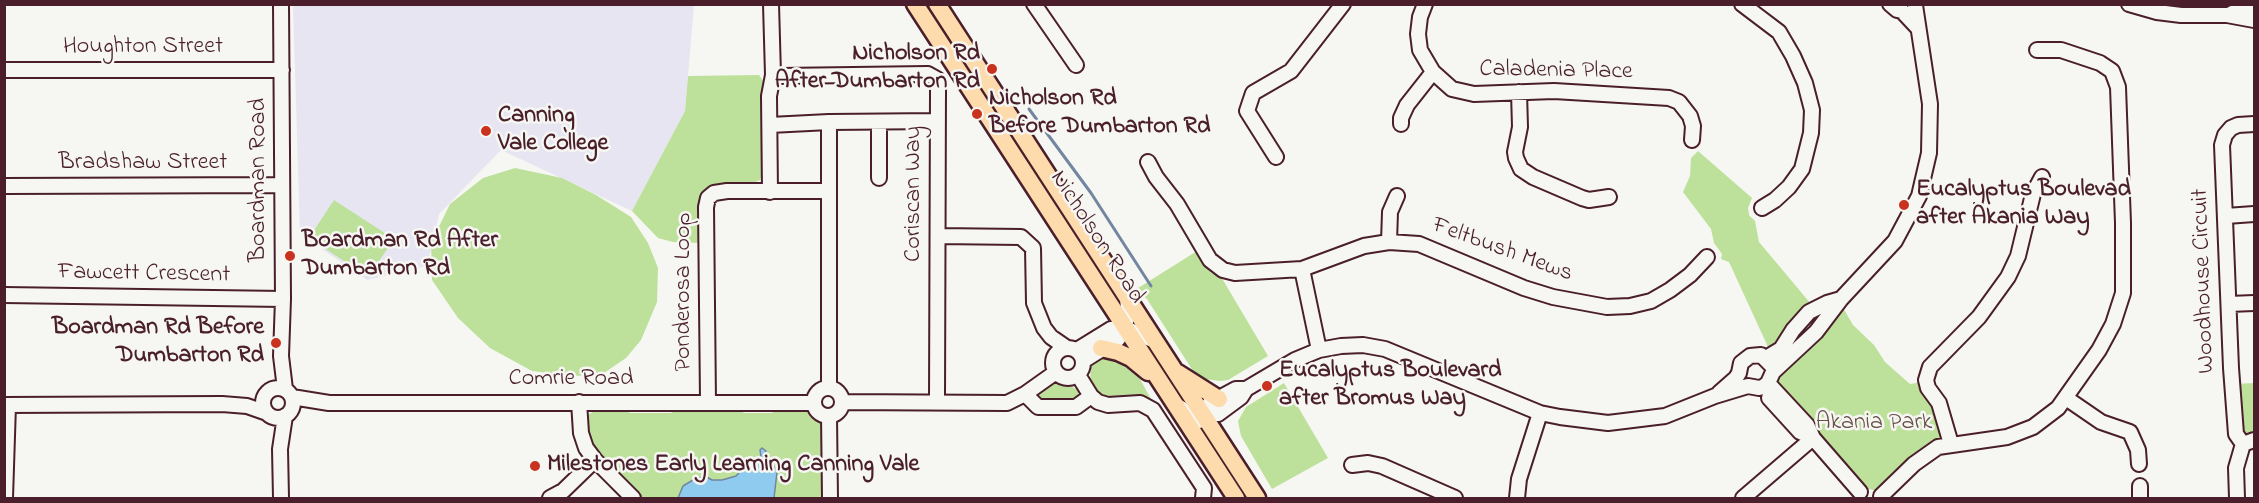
<!DOCTYPE html>
<html>
<head>
<meta charset="utf-8">
<style>
	body { margin:0 }
	#map { position:relative; width:2259px; height:503px; overflow:hidden; background:#f6f6f2; font-family:"Indie Flower",sans-serif }
	canvas { display:block }
	.frame { position:absolute; inset:0; border:6px solid #4a1f2b; pointer-events:none }
</style>
</head>
<body>
<div id="map">
<canvas width="2259" height="503"></canvas>
<div class="frame"></div>
</div>
<script>
const c = document.querySelector('canvas').getContext('2d');
c.lineJoin = 'round';
function fill(path, color) { c.fillStyle = color; c.fill(path, 'evenodd'); }
const poly = rows => new Path2D(rows.map(r => 'M' + r).join(''));
function strokePath(path, color, width, dash) { c.strokeStyle = color; c.lineWidth = width; c.lineCap = dash ? 'butt' : 'round'; c.setLineDash(dash || []); c.stroke(path); }
function label(font, color, halo, rows, align = 'center') {
  c.font = font + ' "Indie Flower",sans-serif'; c.lineWidth = 5; c.setLineDash([]); c.textBaseline = 'middle'; c.strokeStyle = halo; c.fillStyle = color; for (const [text, x, y, turn = 0] of rows) {
    c.save(); c.translate(x, y); c.rotate((+turn || 0) * Math.PI / 180); c.textAlign = isNaN(turn) ? turn : align; if (halo) c.strokeText(text, 0, 0); c.fillText(text, 0, 0); c.restore();
  }
}
const built = poly([
	[293,5,694,5,685,111,632,211,501,150,439,214,427,266,367,280,300,234]
]);
const green = poly([
	[759,75,764,82,764,169,760,180,748,185,713,185,706,189,700,199,699,243,673,242,658,238,632,211,685,111,688,76],
	[1698,151,1752,198,1748,208,1749,215,1755,221,1759,242,1811,304,1830,309,1774,360,1729,262,1721,259,1722,254,1714,243,1711,229,1683,192,1690,176,1691,158],
	[515,168,562,178,596,195,631,217,648,243,658,268,657,302,641,340,626,358,601,375,571,376,532,371,490,348,458,318,432,280,431,243,450,204,483,178],
	[334,200,394,239,368,277,309,238],
	[1197,251,1211,273,1220,275,1268,356,1228,380,1220,381,1204,379,1193,371,1147,299,1135,290],
	[1842,306,1853,325,1874,345,1885,362,1910,384,1923,382,1950,441,1878,492,1870,489,1860,489,1771,379],
	[1102,355,1132,365,1151,399,1143,396,1113,398,1099,393,1093,389,1090,381,1091,365,1097,357],
	[1065,382,1079,391,1077,398,1073,402,1054,400,1039,402,1033,395,1056,383],
	[1284,383,1328,458,1272,489,1241,436,1238,421,1246,407],
	[2254,383,2254,437,2244,439,2235,384],
	[599,409,623,409,630,413,671,413,677,409,738,409,744,413,772,413,777,409,799,409,811,412,818,416,823,422,826,498,639,498,594,451,585,429,585,420,589,414]
]);
const water = poly([
	[762,448,766,451,763,457,772,463,777,472,774,498,678,498,683,486,693,480,705,476,712,480,722,480,736,476,751,460,761,457,760,450,762,448]
]);
const stream = poly([
	[1029,109,1091,193,1151,286]
]);
const minor = poly([
	[281,4,283,299,281,356,285,389],
	[1034,4,1076,65],
	[1425,4,1420,17,1418,34,1420,50,1433,72,1452,89,1474,94,1554,91,1669,98,1679,102,1690,116,1693,126,1692,140],
	[1742,4,1779,32,1793,56,1805,83,1812,110,1811,133,1802,169,1789,187,1775,200,1762,208],
	[1890,4,1897,10,1902,11,1917,27],
	[2129,4,2157,12,2181,15,2227,15,2254,20],
	[2232,13,2254,7],
	[4,70,282,70],
	[773,75,780,76,928,74,937,79,938,90,937,402],
	[1519,92,1520,127,1515,152,1516,158,1521,169,1533,177,1582,198,1589,200,1609,197],
	[1401,124,1401,118,1407,105,1433,72],
	[2254,124,2238,125,2231,128,2225,135,2222,145,2231,368,2236,434,2243,444,2254,440],
	[770,125,829,122,938,121],
	[1276,157,1247,111,1253,93,1291,71,1343,4],
	[1148,162,1156,177,1177,204,1210,260,1223,270,1235,273,1302,269,1364,246,1389,242,1419,244,1524,288,1553,297,1607,307,1630,306,1651,301,1670,290,1690,275,1707,257],
	[879,178,879,122],
	[4,186,282,185],
	[770,192,769,96,773,75,771,4],
	[2226,216,2254,214],
	[938,236,1021,237,1033,248,1034,303,1044,328,1051,337,1067,348],
	[1389,242,1390,212,1397,196],
	[1302,269,1319,350],
	[4,295,283,299],
	[2229,304,2254,303],
	'1053 363a15 15 0 1 1 30 0a15 15 0 1 1-30 0Z',
	[1077,350,1111,329,1125,328,1155,341],
	[1766,358,1781,349,1793,330,1809,312,1827,303,1841,299],
	[1083,361,1118,339,1125,328,1128,309,1127,297],
	[1078,375,1091,396,1098,402,1108,405,1140,403,1153,410,1204,488,1203,498],
	[1768,383,1807,425,1813,438,1860,492],
	'814 402a14 14 0 1 1 28 0a14 14 0 1 1-28 0Z',
	[829,388,829,122],
	'263 403a15 15 0 1 1 30 0a15 15 0 1 1-30 0Z',
	[1719,393,1736,378,1739,373,1741,363,1750,356,1761,355,1771,365],
	[1025,394,1038,407,1076,407,1091,396],
	[292,397,329,403,813,403],
	[1769,398,1800,432,1813,438],
	[2066,398,2101,422,2130,432,2138,450,2139,464],
	[708,401,706,207,708,198,714,193,727,191,829,191],
	[579,402,581,433,586,448,595,460,633,498],
	[842,402,1007,403,1025,394,1056,372],
	[1174,404,1188,412,1202,415,1218,414,1241,397,1246,389,1295,360,1319,350,1341,346,1363,345,1385,349,1540,413,1560,417,1608,423,1665,416,1715,396,1748,386,1759,388,1763,387,1768,383,1773,372,1816,332,1841,299,1895,241,1919,196,1929,153,1930,104,1915,5],
	[4,405,222,404,247,406,267,413],
	[829,416,830,498],
	[1199,421,1210,403,1236,389,1246,389],
	[1951,444,1939,403,1928,388,1926,380,1930,367,1979,317,2008,277,2018,256,2033,194,2042,177],
	[1352,465,1368,463,1382,466,1455,498],
	[2140,486,2140,498],
	[1881,496,1914,464,1938,447,2007,437,2033,427,2058,408,2099,350,2113,324,2123,293,2123,223,2118,87,2112,71,2100,63,2061,50,2037,50],
	[5,498,8,405],
	[281,498,280,449,285,416],
	[550,498,563,491,595,460],
	[1517,498,1519,479,1540,413],
	[1743,498,1813,438],
	[2237,498,2236,468,2243,444]
]);
const major = poly([
	[915,4,1236,498],
	[937,4,1257,498],
	[1101,348,1118,352,1131,358,1148,372],
	[1178,373,1219,399]
]);
const markers = [
	[992,69,6,"#c8321e"],
	[977,114,6,"#c8321e"],
	[486,131,6,"#c8321e"],
	[1904,205,6,"#c8321e"],
	[290,256,6,"#c8321e"],
	[276,343,6,"#c8321e"],
	[1267,386,6,"#c8321e"],
	[535,466,6,"#c8321e"]
];
const streetNames = [
	["Houghton Street",143,48],
	["Caladenia Place",1556,72,1],
	["Bradshaw Street",143,164],
	["Boardman Road",260,180,-90],
	["Coriscan Way",915,194,-90],
	["Nicholson Road",1096,238,57],
	["Feltbush Mews",1502,251,20],
	["Fawcett Crescent",144,275,1],
	["Woodhouse Circuit",2205,281,-92],
	["Ponderosa Loop",685,292,-90],
	["Comrie Road",571,380]
];
const poiNames = [
	["Nicholson Rd",980,55,"right"],
	["After Dumbarton Rd",980,83,"right"],
	["Nicholson Rd",989,100],
	["Before Dumbarton Rd",989,128],
	["Canning",498,117],
	["Vale College",498,145],
	["Eucalyptus Boulevad",1916,191],
	["after Akania Way",1916,219],
	["Boardman Rd After",302,242],
	["Dumbarton Rd",302,270],
	["Boardman Rd Before",264,329,"right"],
	["Dumbarton Rd",264,357,"right"],
	["Eucalyptus Boulevard",1279,372],
	["after Bromus Way",1279,400],
	["Milestones Early Learning Canning Vale",547,466]
];
const parkNames = [
	["Akania Park",1874,424]
];
fill(built, '#e6e5f1');
fill(green, '#bde19b');
fill(water, '#8fcbef');
strokePath(water, '#7386a1', 1.5);
strokePath(stream, '#7386a1', 3);
strokePath(minor, '#4a1f2b', 18);
strokePath(major, '#4a1f2b', 21);
strokePath(minor, '#f6f6f2', 14);
strokePath(major, '#fedbac', 16);
for (const [x, y, r, color] of markers) { const dot = new Path2D(); dot.arc(x, y, r, 0, 2 * Math.PI); c.fillStyle = color; c.fill(dot); strokePath(dot, '#f6f6f2', 2); }
label('24px', '#4a1f2b', '#f6f6f2', streetNames);
label('bold 24px', '#4a1f2b', '#f6f6f2', poiNames, 'left');
label('24px', '#675047', '#f6f6f2', parkNames);
</script>
</body>
</html>
